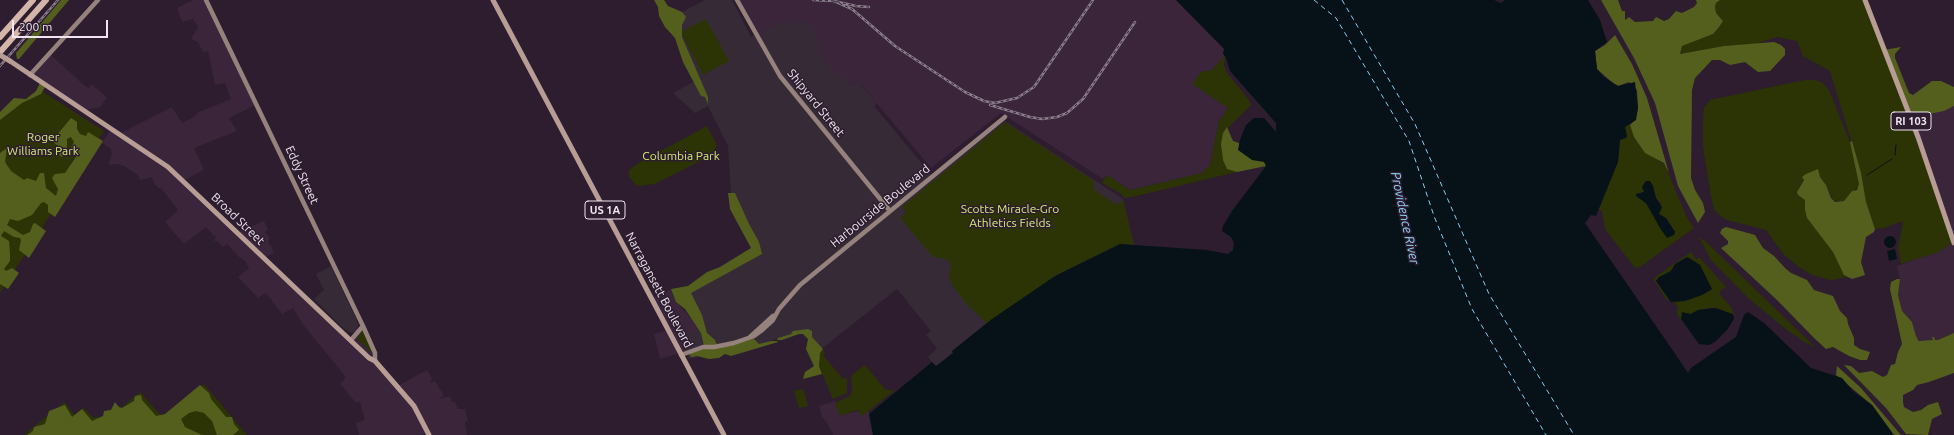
<!DOCTYPE html>
<html>
<head>
<meta charset="utf-8">
<style>
	body { margin:0 }
	#map { position:relative; width:1954px; height:435px; overflow:hidden; background:#2d1d2e; font-family:Ubuntu,sans-serif }
	canvas { display:block }
	.scale { position:absolute; left:12px; top:20px; width:96px; height:18px; box-sizing:border-box; border:2px solid #f0e5f0; border-top:0; padding-left:5px; font-size:12px; line-height:14px; white-space:nowrap; color:#f0e5f0; -webkit-text-stroke:3px #2d1d2e; paint-order:stroke }
</style>
</head>
<body>
<div id="map">
<canvas width="1954" height="435"></canvas>
<div class="scale">200 m</div>
</div>
<script>
const c = document.querySelector('canvas').getContext('2d');
c.lineJoin = 'round';
function fill(path, color) { c.fillStyle = color; c.fill(path, 'evenodd'); }
const poly = rows => new Path2D(rows.map(r => 'M' + r).join(''));
function strokePath(path, color, width, dash) { c.strokeStyle = color; c.lineWidth = width; c.lineCap = dash ? 'butt' : 'round'; c.setLineDash(dash || []); c.stroke(path); }
function label(font, color, halo, rows, align = 'center') {
  c.font = font + ' Ubuntu,sans-serif'; c.lineWidth = 3; c.setLineDash([]); c.textBaseline = 'middle'; c.strokeStyle = halo; c.fillStyle = color; for (const [text, x, y, turn = 0] of rows) {
    c.save(); c.translate(x, y); c.rotate((+turn || 0) * Math.PI / 180); c.textAlign = isNaN(turn) ? turn : align; if (halo) c.strokeText(text, 0, 0); c.fillText(text, 0, 0); c.restore();
  }
}
const built = poly([
	[193,0,206,0,257,104,229,118,237,131,194,148,204,170,185,180,238,232,264,221,268,230,265,232,270,237,268,243,271,246,274,253,266,257,352,341,361,324,377,357,373,360,399,385,427,370,432,378,430,383,435,381,444,395,439,399,450,396,452,402,455,402,458,409,465,409,468,421,465,422,467,435,429,435,428,433,419,435,359,435,356,423,365,420,360,402,355,402,340,384,346,377,304,326,293,308,282,314,266,293,258,298,238,277,249,268,245,261,239,257,227,244,223,247,217,241,214,241,216,236,213,235,206,227,184,244,165,222,178,210,161,188,158,188,154,183,152,177,140,180,138,175,124,166,117,164,109,165,109,163,112,154,110,148,102,143,111,129,119,134,172,107,182,123,194,117,197,113,231,99,225,83,215,85,208,51,203,52,198,42,191,39,198,27,193,19,183,22,180,17,177,8],
	[734,0,1176,0,1225,49,1223,53,1225,55,1212,70,1201,72,1228,108,1219,121,1210,165,1202,173,1130,190,1107,175,1103,179,1001,113,931,168,858,81,816,111],
	[50,54,85,86,90,89,90,85,92,85,101,92,107,98,100,107,85,110,30,75],
	[1954,106,1954,333,1938,340,1922,342,1916,336,1912,322,1902,311,1898,295,1900,279,1897,266,1939,251,1949,244,1910,118,1944,111],
	[671,289,673,296,680,306,697,325,704,346,660,359,654,334,668,330,652,298],
	[835,401,843,414,860,411,869,412,877,435,833,435,828,424,822,417,819,406]
]);
const education = poly([
	[705,0,732,0,751,37,782,21,792,24,805,21,823,44,816,48,833,71,845,78,851,86,858,81,877,104,874,106,934,178,1005,121,1123,199,1134,245,1120,244,992,319,952,351,953,352,936,367,928,357,937,348,926,335,931,331,897,289,815,354,808,334,798,332,754,346,689,359,680,339,701,328,680,292,753,249,732,208,728,146,708,106,695,113,673,93,697,80,669,19],
	[331,266,357,321,358,326,356,331,352,333,344,329,314,299,324,290,316,274]
]);
const green = poly([
	[1720,0,1865,0,1954,242,1939,252,1901,264,1898,248,1903,221,1884,228,1875,229,1866,202,1859,167,1830,71,1803,56,1797,41,1777,37,1756,44,1724,46,1680,54,1682,46,1712,34,1719,27,1723,21,1716,13,1715,7,1716,3],
	[706,19,729,61,703,75,681,32],
	[1225,55,1224,65,1227,73,1248,99,1251,105,1223,133,1222,156,1237,172,1132,197,1125,198,1120,193,1102,183,1107,175,1130,190,1202,173,1210,165,1219,121,1228,108,1192,84,1201,72,1212,70],
	[1805,80,1816,80,1823,83,1829,90,1850,142,1858,179,1859,187,1852,191,1846,199,1841,202,1833,200,1826,185,1816,170,1806,174,1798,190,1798,195,1805,199,1805,210,1807,218,1833,252,1846,277,1838,279,1831,280,1812,275,1798,266,1784,255,1766,230,1727,220,1719,215,1714,209,1711,196,1703,147,1703,119,1704,108,1710,100],
	[40,90,104,131,0,293,0,117],
	[1005,122,1094,181,1093,189,1116,204,1119,204,1123,200,1134,245,1120,244,1055,276,987,324,967,304,952,285,949,278,951,263,946,259,933,257,900,218,906,213,902,207],
	[1627,125,1630,125,1634,137,1643,150,1665,165,1687,218,1694,228,1640,267,1635,268,1605,229,1602,211,1598,209,1615,168,1620,139,1626,138,1625,127],
	[1646,181,1653,186,1656,198,1661,204,1659,214,1666,218,1675,232,1660,228,1650,208,1636,194,1644,192,1642,187],
	[707,126,717,146,710,156,654,184,640,186,636,185,629,177,629,170,637,164],
	[1699,237,1705,241,1815,347,1806,343,1787,330,1747,297,1711,260],
	[1691,252,1696,259,1700,258,1726,287,1720,291,1720,295,1731,307,1734,316,1720,309,1709,308,1698,310,1681,319,1685,326,1677,314,1678,307,1674,302,1702,295,1711,290,1700,265,1689,257,1656,281,1669,300,1666,299,1654,280,1655,277],
	[363,330,373,352,372,353,357,339],
	[823,350,825,353,823,355,843,379,845,377,847,380,847,393,833,399,815,356],
	[865,365,885,389,891,391,895,390,862,416,857,410,840,416,835,403,850,396,852,391,851,376],
	[204,384,247,435,24,435,64,402,75,415,84,408,92,417,109,418,140,392,163,418],
	[803,389,808,406,799,408,794,391]
]);
const forest = poly([
	[61,0,69,0,19,59,17,59,16,53],
	[654,0,664,0,668,6,682,12,686,17,682,25,682,37,708,97,708,104,705,97,701,96,683,62,675,38,665,27,659,16,658,7],
	[1601,0,1618,0,1622,11,1625,11,1625,20,1629,17,1635,22,1653,21,1656,17,1664,21,1669,19,1676,11,1682,13,1694,7,1697,3,1696,0,1720,0,1716,3,1715,7,1716,13,1723,21,1719,27,1713,34,1682,46,1680,54,1724,46,1774,42,1781,45,1785,49,1785,55,1770,71,1758,72,1745,62,1730,65,1720,60,1712,60,1695,78,1692,90,1691,178,1695,190,1703,203,1705,212,1698,223,1678,186,1655,103,1634,58],
	[1615,35,1632,64,1647,98,1669,173,1664,163,1645,153,1634,137,1630,125,1635,120,1638,108,1637,90,1629,82,1618,86,1614,84,1597,69,1595,51,1605,45],
	[1901,47,1895,54,1895,58,1909,93,1913,95,1932,81,1941,81,1954,87,1954,106,1944,111,1910,118,1884,50],
	[40,83,45,87,41,94,22,103,0,120,0,112,14,98,26,99,36,91],
	[71,118,77,122,77,129,80,134,86,136,88,132,103,141,55,217,48,212,48,205,44,202,41,203,32,215,18,221,10,219,7,225,23,235,30,232,33,224,35,223,46,231,29,258,19,250,21,240,20,238,14,237,4,231,1,236,9,241,10,254,10,261,4,269,6,271,12,268,19,273,8,289,0,284,0,153,7,148,5,162,11,171,24,180,27,178,36,181,40,173,44,173,46,188,56,196,58,189,52,178,55,174,65,173,76,157,71,148,74,142,71,137,67,139,67,149,62,157,60,156,58,146,52,141],
	[1227,127,1233,141,1239,143,1239,145,1266,161,1266,166,1237,172,1227,169,1223,160,1221,144,1223,133],
	[1852,141,1861,173,1866,202,1875,229,1874,232,1866,237,1861,262,1865,275,1852,279,1844,275,1833,252,1807,218,1805,210,1805,200,1798,195,1797,192,1804,180,1802,177,1806,174,1818,169,1820,177,1826,185,1831,198,1835,202,1844,201,1852,191,1857,190,1859,184,1850,142],
	[728,193,735,193,749,224,759,242,762,254,691,293,702,315,707,333,715,340,717,345,751,336,759,344,771,341,777,341,778,342,731,356,725,354,719,358,709,359,697,356,691,357,688,351,704,346,701,333,685,309,676,302,671,289,688,286,707,272,720,267,751,248,730,209],
	[1726,227,1755,235,1763,248,1774,256,1785,268,1791,273,1807,280,1814,290,1833,296,1840,311,1847,318,1848,324,1854,338,1854,345,1860,349,1870,352,1867,360,1860,360,1849,356,1833,347,1826,349,1814,338,1778,301,1721,248,1728,244,1728,241,1720,233,1722,229],
	[1897,279,1900,279,1898,295,1902,311,1912,322,1916,336,1919,341,1933,340,1932,337,1934,337,1935,340,1938,340,1954,333,1954,373,1929,382,1917,385,1913,390,1903,395,1903,402,1904,407,1913,412,1921,410,1928,405,1938,402,1942,414,1932,419,1928,435,1906,434,1886,408,1844,365,1851,366,1859,373,1872,371,1883,377,1887,375,1891,365,1895,364,1898,352,1902,344,1890,289,1891,282],
	[808,329,812,331,812,337,823,349,820,353,819,366,822,374,803,379,805,372,814,366,806,349,808,339,803,334,799,334,782,340,777,340,778,338,791,334,793,331],
	[1837,366,1861,388,1901,435,1893,435,1872,405,1836,375],
	[200,385,209,393,211,399,226,417,232,417,234,424,239,430,233,435,217,435,212,421,204,413,196,411,189,413,181,419,185,427,202,435,27,435,33,431,34,427,45,424,49,411,62,406,65,405,72,417,82,409,92,421,103,416,104,411,111,410,115,402,119,407,122,408,134,401,135,396,141,395,142,400,156,416,165,414]
]);
const water = poly([
	[1176,0,1494,0,1501,3,1505,0,1588,0,1600,20,1607,42,1595,51,1597,69,1604,77,1618,86,1635,82,1638,108,1636,120,1625,127,1627,136,1626,138,1620,140,1618,162,1596,216,1591,215,1585,223,1678,358,1688,373,1691,368,1736,337,1744,315,1748,312,1764,323,1811,368,1842,378,1853,391,1872,405,1894,435,873,435,869,414,932,362,936,366,953,353,952,351,992,319,1055,276,1120,244,1207,250,1228,254,1233,250,1234,243,1231,237,1222,231,1223,226,1232,211,1266,166,1264,162,1252,160,1238,150,1240,140,1246,125,1254,118,1264,118,1276,132,1276,123,1230,71,1226,58,1223,53,1224,49],
	[1646,181,1650,181,1653,186,1656,198,1662,207,1659,214,1666,218,1675,232,1674,235,1667,238,1660,228,1646,203,1636,196,1636,194,1644,192,1642,187],
	'1884 242a6 6 0 1 1 12 0a6 6 0 1 1-12 0Z',
	[1895,249,1897,259,1889,261,1887,251],
	[1687,257,1700,265,1712,289,1702,295,1685,301,1671,302,1656,281,1659,277,1671,271,1675,264],
	[1715,308,1733,314,1734,319,1727,330,1715,342,1709,345,1699,344,1681,319,1682,312,1691,314,1698,310]
]);
const stream = poly([
	[1895,155,1896,145],
	[1867,175,1892,159]
]);
const ferry = poly([
	[1314,0,1336,18,1409,141,1434,216,1472,309,1546,435],
	[1342,0,1415,124,1489,294,1574,435]
]);
const secondary = poly([
	[206,0,363,326,375,353,375,361],
	[737,0,780,76,890,211],
	[30,75,98,0],
	[750,337,773,316],
	[351,340,363,326],
	[681,355,703,347,714,347,734,343,754,336,761,331,773,320,779,309,800,285,1005,117]
]);
const primary = poly([
	[493,0,724,435],
	[1865,0,1918,137,1954,243],
	[10,61,168,167,369,358,375,361,414,406,429,435]
]);
const highway = poly([
	[0,37,33,0],
	[0,52,46,0]
]);
const rail = poly([
	[813,0,834,1,856,6,869,7],
	[834,1,852,9,895,46,965,92,984,101,995,103,1017,98,1034,87,1093,0],
	[0,66,58,0],
	[990,105,1030,117,1042,119,1057,117,1067,113,1083,99,1135,22]
]);
const primaryBridge = poly([
	[0,55,10,61]
]);
const shields = [
	[1911,121,40],
	[605,210,40]
];
const shieldNames = [
	["RI 103",1911,121],
	["US 1A",605,210]
];
const streetNames = [
	["Shipyard Street",816,103,51],
	["Eddy Street",302,175,65],
	["Harbourside Boulevard",880,206,-39],
	["Broad Street",238,219,44],
	["Narragansett Boulevard",659,290,62]
];
const parkNames = [
	["Roger",43,137],
	["Williams Park",43,151],
	["Columbia Park",681,156],
	["Scotts Miracle-Gro",1010,209],
	["Athletics Fields",1010,223]
];
const waterNames = [
	["Providence River",1405,218,78]
];
fill(built, '#3a253b');
fill(education, '#372a37');
fill(green, '#2c3405');
fill(forest, '#545f1e');
fill(water, '#061118');
strokePath(stream, '#061118', 1);
strokePath(ferry, '#8acef2', 1, [5, 4]);
strokePath(secondary, '#96827c', 4.5);
strokePath(primary, '#b79d94', 5);
strokePath(highway, '#d4b5aa', 6);
strokePath(rail, '#8b7e8c', 2.5);
strokePath(rail, '#2d1d2e', 1, [3]);
strokePath(primaryBridge, '#b79d94', 5);
for (const [x, y, w] of shields) { const box = new Path2D(); box.roundRect(x - w / 2, y - 9, w, 18, 3); c.fillStyle = '#2d1d2e'; c.fill(box); strokePath(box, '#f0e5f0', 1); }
label('bold 11px', '#f0e5f0', null, shieldNames);
label('12px', '#f0e5f0', '#2d1d2e', streetNames);
label('12px', '#d5ec7a', '#2d1d2e', parkNames);
label('italic 13px', '#8acef2', '#2d1d2e', waterNames);
</script>
</body>
</html>
